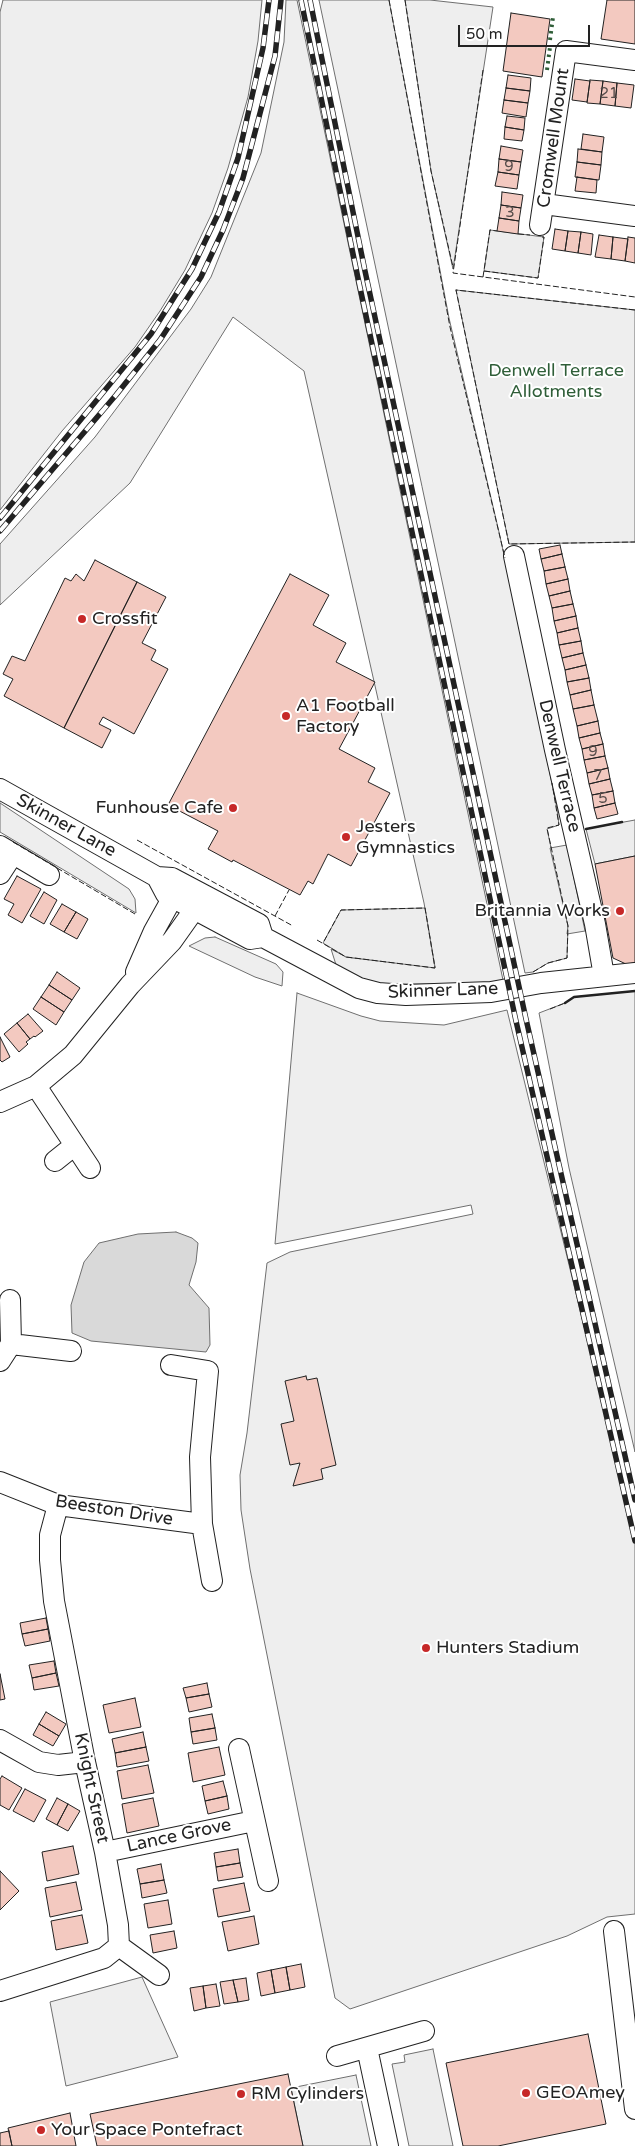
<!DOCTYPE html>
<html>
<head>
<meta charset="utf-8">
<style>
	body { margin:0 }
	#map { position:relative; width:635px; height:2146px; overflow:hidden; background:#fff; font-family:"Varela Round",sans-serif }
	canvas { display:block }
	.scale { position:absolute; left:458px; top:25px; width:132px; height:22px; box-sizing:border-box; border:2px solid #222; border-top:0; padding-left:6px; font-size:15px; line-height:18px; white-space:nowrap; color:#222; -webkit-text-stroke:4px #fff; paint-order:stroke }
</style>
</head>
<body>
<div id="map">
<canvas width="635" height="2146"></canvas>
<div class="scale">50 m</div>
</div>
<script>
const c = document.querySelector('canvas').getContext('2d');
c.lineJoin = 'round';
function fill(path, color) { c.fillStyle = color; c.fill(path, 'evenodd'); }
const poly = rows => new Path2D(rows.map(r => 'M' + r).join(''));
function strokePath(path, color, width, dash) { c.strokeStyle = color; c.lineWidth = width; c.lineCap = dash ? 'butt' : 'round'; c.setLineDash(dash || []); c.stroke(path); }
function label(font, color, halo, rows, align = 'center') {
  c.font = font + ' "Varela Round",sans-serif'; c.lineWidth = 4; c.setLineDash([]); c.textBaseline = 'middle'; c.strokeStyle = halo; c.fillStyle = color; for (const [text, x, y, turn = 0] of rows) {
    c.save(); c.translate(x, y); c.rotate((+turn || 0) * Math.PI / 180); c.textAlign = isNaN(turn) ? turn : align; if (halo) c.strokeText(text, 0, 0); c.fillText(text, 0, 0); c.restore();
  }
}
const green = poly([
	[3,0,262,0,258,41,248,97,228,168,212,213,185,270,160,311,135,347,62,431,0,510,0,12,3,0],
	[286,0,297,0,503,980,486,984,386,984,364,982,338,971,331,949,346,957,435,967,424,903,304,371,233,317,130,483,0,605,0,544,95,437,191,309,211,277,261,153,284,42,286,0],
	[319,0,389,0,449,318,499,532,531,678,557,809,559,825,547,829,568,926,567,958,548,963,533,972,525,973,319,0],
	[405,0,430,0,493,7,453,269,431,171,405,0],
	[456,290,635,310,635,542,509,544,456,290],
	[0,803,129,889,135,899,136,913,0,832,0,803],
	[215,937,276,964,283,972,282,986,255,977,189,946,205,938,215,937],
	[635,991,635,1452,569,1168,539,1013,565,1003,574,997,635,991],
	[297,993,361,1016,380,1021,444,1025,507,1010,635,1536,635,1914,607,1917,567,1936,350,2009,335,1998,250,1569,241,1510,240,1475,247,1433,267,1263,290,1252,473,1214,471,1205,275,1244,297,993],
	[142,1977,178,2057,66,2086,50,2002,142,1977]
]);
const parking = poly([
	[490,230,544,237,538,278,484,271,490,230],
	[635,820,635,856,595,864,586,829,635,820],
	[567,845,585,931,567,934,568,926,550,848,567,845],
	[425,908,435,968,346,957,323,943,341,910,425,908],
	[433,2049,453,2146,409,2146,392,2064,405,2062,404,2055,433,2049],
	[356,2075,371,2146,303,2146,291,2088,356,2075]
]);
const water = poly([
	[176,1232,192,1238,198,1243,196,1262,189,1285,209,1308,210,1345,206,1352,91,1341,72,1333,71,1305,84,1262,99,1243,138,1234,176,1232]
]);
const building = poly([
	[607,0,635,0,635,44,601,39,607,0],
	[511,13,550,19,542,77,503,71,511,13],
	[508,75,531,78,530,91,506,88,508,75],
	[575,79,590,81,587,102,572,100,575,79],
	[590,80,603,81,600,104,587,103,590,80],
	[603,81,617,83,615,106,600,104,603,81],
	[617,83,634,85,631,108,615,106,617,83],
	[506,88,530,91,528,103,504,100,506,88],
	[504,100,528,103,526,117,502,113,504,100],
	[507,116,525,118,524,130,505,127,507,116],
	[505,127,524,130,522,141,504,139,505,127],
	[583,134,604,137,602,152,581,149,583,134],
	[501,146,523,150,521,162,499,159,501,146],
	[578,149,602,152,601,165,577,162,578,149],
	[499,159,521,162,519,175,498,172,499,159],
	[577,162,601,165,599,180,575,177,577,162],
	[498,172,519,175,517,189,495,186,498,172],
	[577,177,597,180,596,193,575,191,577,177],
	[502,192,523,195,521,208,501,205,502,192],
	[501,205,521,208,519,221,499,218,501,205],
	[499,218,519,221,518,234,497,231,499,218],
	[555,229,568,231,565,251,552,249,555,229],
	[568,231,581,232,578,253,565,251,568,231],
	[581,232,593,234,591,255,578,253,581,232],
	[599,235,613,237,611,259,595,257,599,235],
	[613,237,628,239,625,261,611,259,613,237],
	[628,237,635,238,635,263,625,261,628,237],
	[560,545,562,554,541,559,539,549,560,545],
	[562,554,565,567,544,571,541,559,562,554],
	[95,560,137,582,64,728,4,696,13,679,3,674,12,656,25,661,65,578,71,581,76,574,84,581,95,560],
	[565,567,568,579,546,584,544,571,565,567],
	[290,574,329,595,313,625,346,643,336,662,375,682,339,749,375,768,368,782,390,793,351,866,328,854,313,884,308,881,300,895,233,860,232,862,208,849,218,831,168,805,290,574],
	[568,579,570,591,549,596,546,584,568,579],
	[137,582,166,597,142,643,156,650,151,660,168,669,134,734,103,717,99,724,111,730,102,748,64,728,137,582],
	[570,591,573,604,552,608,549,596,570,591],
	[573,604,576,616,554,621,552,608,573,604],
	[576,616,578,628,557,633,554,621,576,616],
	[578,628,581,641,559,645,557,633,578,628],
	[581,641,583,653,562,658,559,645,581,641],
	[583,653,586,665,565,670,562,658,583,653],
	[586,665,589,678,567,682,565,670,586,665],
	[589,678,591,690,570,695,567,682,589,678],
	[591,690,594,705,573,709,570,695,591,690],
	[594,705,598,721,577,726,573,709,594,705],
	[598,721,600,733,579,738,577,726,598,721],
	[600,733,603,744,582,749,579,738,600,733],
	[603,744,605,756,584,760,582,749,603,744],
	[605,756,608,768,587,773,584,760,605,756],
	[608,768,610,779,589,784,587,773,608,768],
	[610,779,613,791,592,795,589,784,610,779],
	[613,791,615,803,594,808,592,795,613,791],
	[615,803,618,814,597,819,594,808,615,803],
	[635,856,635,963,626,964,613,958,595,864,635,856],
	[17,876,41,889,22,923,8,915,14,904,4,899,17,876],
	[44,892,57,900,44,924,30,916,44,892],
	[62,904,76,912,64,932,50,924,62,904],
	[76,912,88,919,77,939,64,932,76,912],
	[57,972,80,988,72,1000,49,985,57,972],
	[49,985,72,1000,64,1012,41,997,49,985],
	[41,997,64,1012,56,1025,33,1009,41,997],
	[28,1014,43,1031,35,1037,34,1036,30,1039,17,1023,28,1014],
	[17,1023,30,1039,26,1042,28,1044,19,1052,4,1034,17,1023],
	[0,1037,10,1057,2,1062,0,1060,0,1037],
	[306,1376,307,1380,317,1378,336,1465,321,1469,323,1479,293,1486,300,1463,290,1465,281,1424,294,1421,285,1381,306,1376],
	[46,1618,48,1629,22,1634,20,1623,46,1618],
	[48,1629,50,1641,25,1646,22,1634,48,1629],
	[54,1661,56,1673,32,1678,29,1665,54,1661],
	[56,1673,59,1686,34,1690,32,1678,56,1673],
	[0,1674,5,1699,0,1700,0,1674],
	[207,1683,209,1694,186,1698,183,1688,207,1683],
	[209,1694,212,1707,189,1712,186,1698,209,1694],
	[135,1698,141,1727,109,1733,103,1705,135,1698],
	[46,1712,66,1724,59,1736,39,1724,46,1712],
	[212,1714,215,1728,191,1732,189,1718,212,1714],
	[39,1724,59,1736,53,1746,33,1735,39,1724],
	[215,1728,217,1740,193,1744,191,1732,215,1728],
	[143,1732,146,1747,115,1753,112,1739,143,1732],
	[146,1747,149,1761,117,1767,115,1753,146,1747],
	[219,1747,225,1775,193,1782,188,1753,219,1747],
	[148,1765,154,1793,122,1799,117,1771,148,1765],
	[2,1776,22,1788,9,1810,0,1805,0,1779,2,1776],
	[223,1781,227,1796,205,1801,202,1786,223,1781],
	[25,1789,46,1800,34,1822,13,1811,25,1789],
	[227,1796,229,1809,208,1814,205,1801,227,1796],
	[57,1798,68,1804,57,1825,46,1819,57,1798],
	[153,1798,159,1826,127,1833,122,1804,153,1798],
	[68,1804,80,1811,68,1831,57,1825,68,1804],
	[73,1846,79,1874,47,1881,42,1852,73,1846],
	[238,1849,240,1863,216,1867,214,1853,238,1849],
	[240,1863,243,1877,218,1881,216,1867,240,1863],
	[161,1864,164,1880,140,1884,137,1869,161,1864],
	[0,1871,19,1891,0,1910,0,1871],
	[164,1880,167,1893,142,1898,140,1884,164,1880],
	[76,1882,82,1910,50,1917,45,1888,76,1882],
	[244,1883,250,1911,218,1917,213,1889,244,1883],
	[168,1900,172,1924,148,1928,144,1904,168,1900],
	[82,1915,88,1943,56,1950,51,1921,82,1915],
	[254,1916,259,1944,228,1951,222,1922,254,1916],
	[174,1931,177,1948,153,1953,150,1935,174,1931],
	[301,1964,305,1987,290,1990,286,1967,301,1964],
	[286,1967,290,1990,275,1993,271,1970,286,1967],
	[271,1970,275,1993,261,1996,257,1973,271,1970],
	[246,1978,249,2000,238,2002,233,1980,246,1978],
	[233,1980,238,2002,224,2004,220,1982,233,1980],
	[216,1984,220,2006,206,2008,203,1986,216,1984],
	[203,1986,206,2008,194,2011,190,1988,203,1986],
	[588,2034,606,2124,498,2146,463,2146,446,2063,588,2034],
	[288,2074,303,2146,97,2146,90,2114,288,2074],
	[70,2113,76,2146,12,2146,8,2128,70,2113],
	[9,2131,12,2146,0,2146,0,2133,9,2131]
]);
const minor = poly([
	[544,204,635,216],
	[540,225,566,51,635,60],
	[514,556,555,750,595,924,604,976],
	[0,789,157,877,172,878,259,924,263,937],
	[0,846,49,875],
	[0,874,13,854],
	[157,877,166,894,250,939,263,937,359,988,378,993,406,995,491,992,541,983,635,973],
	[136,972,154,931,179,886],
	[36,1086,90,1168],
	[0,1102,36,1086,73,1055,130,985,172,941,194,910,198,897],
	[55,1161,75,1145],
	[10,1300,11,1344],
	[0,1361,11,1344,71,1351],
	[171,1365,208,1371,200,1457,202,1524,212,1581],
	[0,1482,58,1505,202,1524],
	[58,1505,50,1535,50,1560,54,1601,85,1762,105,1852,118,1925,119,1946],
	[0,1740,39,1762,58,1765,85,1762],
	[239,1749,268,1881],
	[105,1852,254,1821],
	[614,1931,635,2109],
	[119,1946,159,1975],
	[0,1991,104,1958,119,1946],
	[367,2048,388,2146],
	[337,2056,424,2031]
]);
const rail = poly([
	[301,0,358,278,516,1021,635,1541],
	[310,0,365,271,526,1019,635,1500],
	[0,518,151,334,192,269,219,212,238,158,263,48,269,0],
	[0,531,116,395,160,340,201,277,223,230,243,178,275,56,281,0]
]);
const hedge = poly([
	[550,40,553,17],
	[547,70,550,47]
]);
const fence = poly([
	[389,0,450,327,505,558],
	[405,0,431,171,453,267],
	[483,70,453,273,635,297],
	[518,234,530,235],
	[484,271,538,278,544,237,542,237],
	[483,277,490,230,497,231],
	[635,310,456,290,509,544,635,542],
	[137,840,293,926],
	[13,842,135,914],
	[275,916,289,890],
	[317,940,346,957,435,968,425,908,341,910,323,943],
	[533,972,548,963,567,958,568,926,547,828,559,825,552,783],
	[550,1009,565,1003]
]);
const wall = poly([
	[586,829,622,822],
	[565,1003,574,997,635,991]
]);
const markers = [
	[82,619,5,"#c62828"],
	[286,716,5,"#c62828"],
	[233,808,5,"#c62828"],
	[346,837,5,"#c62828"],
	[620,911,5,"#c62828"],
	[426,1648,5,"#c62828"],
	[526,2093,5,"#c62828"],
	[241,2094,5,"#c62828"],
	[41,2130,5,"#c62828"]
];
const numberNames = [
	["21",609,94],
	["9",509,167],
	["3",510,213],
	["9",593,752],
	["7",598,776],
	["5",603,799]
];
const streetNames = [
	["Cromwell Mount",554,138,-82],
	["Denwell Terrace",559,766,77],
	["Skinner Lane",66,826,29],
	["Skinner Lane",443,991,-2],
	["Beeston Drive",114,1511,9],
	["Knight Street",91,1788,78],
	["Lance Grove",179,1836,-12]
];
const parkNames = [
	["Denwell Terrace",556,371],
	["Allotments",556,392]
];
const poiNames = [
	["Crossfit",92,619],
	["A1 Football",296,706],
	["Factory",296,727],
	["Funhouse Cafe",223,808,"right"],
	["Jesters",356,827],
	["Gymnastics",356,848],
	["Britannia Works",610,911,"right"],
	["Hunters Stadium",436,1648],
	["GEOAmey",536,2093],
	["RM Cylinders",251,2094],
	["Your Space Pontefract",51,2130]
];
fill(green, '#eee');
strokePath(green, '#6f6f6f', 1);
fill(parking, '#ededed');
strokePath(parking, '#6f6f6f', 1);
fill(water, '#d9d9d9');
strokePath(water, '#6f6f6f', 1);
fill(building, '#f3c9c0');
strokePath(building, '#222', 1);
strokePath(minor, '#222', 22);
strokePath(minor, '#fff', 20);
strokePath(rail, '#222', 5.5);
strokePath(rail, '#fff', 4, [11]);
strokePath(hedge, '#2f5e38', 4, [2.5, 4]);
strokePath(fence, '#222', 1, [6, 2.5]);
strokePath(wall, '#222', 2.5);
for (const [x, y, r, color] of markers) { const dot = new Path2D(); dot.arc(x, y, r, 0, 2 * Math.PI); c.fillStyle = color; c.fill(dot); strokePath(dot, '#fff', 2); }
label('15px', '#564c4a', null, numberNames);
label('18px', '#222', '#fff', streetNames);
label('18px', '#2f5e38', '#fff', parkNames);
label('18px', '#222', '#fff', poiNames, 'left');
</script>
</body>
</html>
